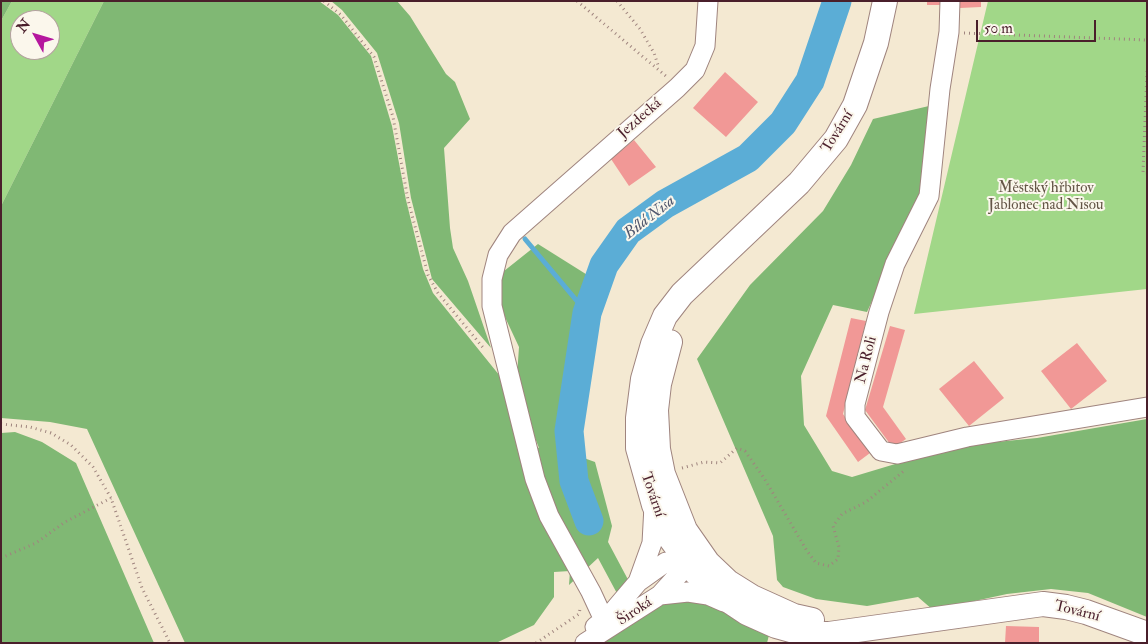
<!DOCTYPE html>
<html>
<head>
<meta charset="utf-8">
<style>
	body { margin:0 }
	#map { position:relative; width:1148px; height:644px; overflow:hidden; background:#f4e9d2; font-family:"IM FELL Double Pica",serif }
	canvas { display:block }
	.frame { position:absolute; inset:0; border:2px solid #4a1f2b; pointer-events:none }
	.north { position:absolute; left:10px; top:10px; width:50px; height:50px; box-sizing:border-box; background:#fbf7ec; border:1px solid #b4a19f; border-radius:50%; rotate:309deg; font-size:14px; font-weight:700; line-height:20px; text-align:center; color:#4a1f2b }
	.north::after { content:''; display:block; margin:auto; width:18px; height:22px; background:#b5179e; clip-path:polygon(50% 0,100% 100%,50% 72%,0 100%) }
	.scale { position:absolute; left:976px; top:20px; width:120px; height:22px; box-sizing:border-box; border:2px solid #4a1f2b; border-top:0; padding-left:6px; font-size:15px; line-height:18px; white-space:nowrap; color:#4a1f2b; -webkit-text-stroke:4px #fbf7ec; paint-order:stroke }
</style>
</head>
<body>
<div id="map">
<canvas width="1148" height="644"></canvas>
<div class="frame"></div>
<div class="north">N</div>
<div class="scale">50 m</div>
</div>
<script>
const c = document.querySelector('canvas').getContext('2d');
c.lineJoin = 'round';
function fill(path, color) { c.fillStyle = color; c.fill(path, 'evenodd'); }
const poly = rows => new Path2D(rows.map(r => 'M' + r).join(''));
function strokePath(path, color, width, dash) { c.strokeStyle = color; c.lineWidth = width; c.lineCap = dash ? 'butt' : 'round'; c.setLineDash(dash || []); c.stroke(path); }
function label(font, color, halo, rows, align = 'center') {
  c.font = font + ' "IM FELL Double Pica",serif'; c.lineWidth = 4; c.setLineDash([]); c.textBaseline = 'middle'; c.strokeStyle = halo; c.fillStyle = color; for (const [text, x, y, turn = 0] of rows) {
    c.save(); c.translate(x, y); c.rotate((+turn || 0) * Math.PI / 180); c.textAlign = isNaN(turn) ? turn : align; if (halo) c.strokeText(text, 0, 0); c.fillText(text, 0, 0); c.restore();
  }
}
const green = poly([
	[12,1,104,1,1,206,1,21],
	[20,20,50,20,50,50,20,50],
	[988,1,1147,1,1147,289,914,314]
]);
const forest = poly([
	[1,1,12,1,1,21],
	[104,1,319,1,338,15,371,56,392,126,406,200,423,269,433,293,512,391,530,444,539,448,516,390,519,347,489,283,538,244,589,276,575,323,575,346,569,367,561,442,567,452,595,462,612,526,608,542,633,589,620,599,598,558,569,585,570,571,554,572,554,597,534,625,496,643,185,643,87,429,50,422,1,418,1,206],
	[331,1,397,1,410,16,446,74,455,82,470,119,444,148,450,228,453,248,468,281,491,348,432,279,411,198,399,123,377,53,342,10],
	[929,106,921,194,867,312,833,305,801,376,804,425,832,471,852,477,955,446,1037,438,1147,419,1147,617,1088,593,1051,589,1007,594,933,610,918,597,867,606,816,599,783,587,777,580,773,536,697,359,750,285,823,211,851,165,873,119],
	[15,432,42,442,76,463,154,643,1,643,1,433],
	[699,600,770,631,767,643,602,643,657,607,670,601]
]);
const stream = poly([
	[525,239,587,313]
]);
const river = poly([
	[589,521,574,481,569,431,587,313,604,265,628,231,665,204,748,158,783,123,810,81,837,1]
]);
const building = poly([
	[927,1,941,1,941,5,927,5],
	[960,1,981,1,981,7,960,8],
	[725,72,758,102,726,137,693,108],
	[634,140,656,167,629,186,611,159],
	[851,318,866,321,843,414,870,453,858,462,826,416],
	[890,326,905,330,883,407,906,439,893,448,865,410],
	[1077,343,1107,381,1071,409,1041,371],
	[974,361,1004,398,969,426,939,389],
	[1006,626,1039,627,1039,643,1005,643]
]);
const path = poly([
	[324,1,341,15,374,57,393,117,408,200,428,275,438,293,485,350],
	[577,1,667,77],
	[617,1,640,29,654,53,659,68],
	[964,33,1147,40],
	[1147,71,1143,173,1147,173],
	[1,424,30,427,51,433,71,445,93,467,111,498,142,588,170,643],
	[682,468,704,462,720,463,737,448,745,451,764,478,807,551,816,563,829,566,838,559,839,547,833,526,842,514,866,502,905,470],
	[1,558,36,543,65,522,111,498],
	[536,643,579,614,580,609]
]);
const minor = poly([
	[950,1,949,32,940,89,929,196,895,264,879,312,855,404,855,417,881,451,897,454,967,437,1147,407],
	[638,582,652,543,654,506],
	[660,595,688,592,708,595,724,602],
	[604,620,591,592,549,516,535,479,492,306,492,279,498,255,512,233,677,88,695,70,705,46,708,1],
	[595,627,610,615,638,582,666,562,684,559,694,561],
	[585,643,660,595,680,573,688,547]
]);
const tertiary = poly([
	[885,1,876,43,855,105,836,139,799,183,682,294,665,316,653,344,643,379,638,418,638,448,654,505,667,534,695,572,717,593,747,613,776,626,805,634,829,634,1043,604,1066,607,1086,612,1147,634],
	[670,342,659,384,656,410,658,449,663,474,685,530,708,563,728,582,752,597,794,616,812,620]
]);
const streetNames = [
	["Jezdecká",640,119,-41],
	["Tovární",838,132,-58],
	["Na Roli",867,360,-76],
	["Tovární",652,495,71],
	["Široká",635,612,-34],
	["Tovární",1077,612,14]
];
const parkNames = [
	["Městský hřbitov",1046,189],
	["Jablonec nad Nisou",1046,206]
];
const waterNames = [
	["Bílá Nisa",650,218,-38]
];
fill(green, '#a1d788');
fill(forest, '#80b874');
strokePath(stream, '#5badd6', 5);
strokePath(river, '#5badd6', 29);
fill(building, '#f19896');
strokePath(minor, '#9f847e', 21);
strokePath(tertiary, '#9f847e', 26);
strokePath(path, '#9f847e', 3, [1, 4]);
strokePath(minor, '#fff', 19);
strokePath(tertiary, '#fff', 24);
label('15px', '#4a1f2b', '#fbf7ec', streetNames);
label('15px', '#645647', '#fbf7ec', parkNames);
label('italic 16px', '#51586f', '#fbf7ec', waterNames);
</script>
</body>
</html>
